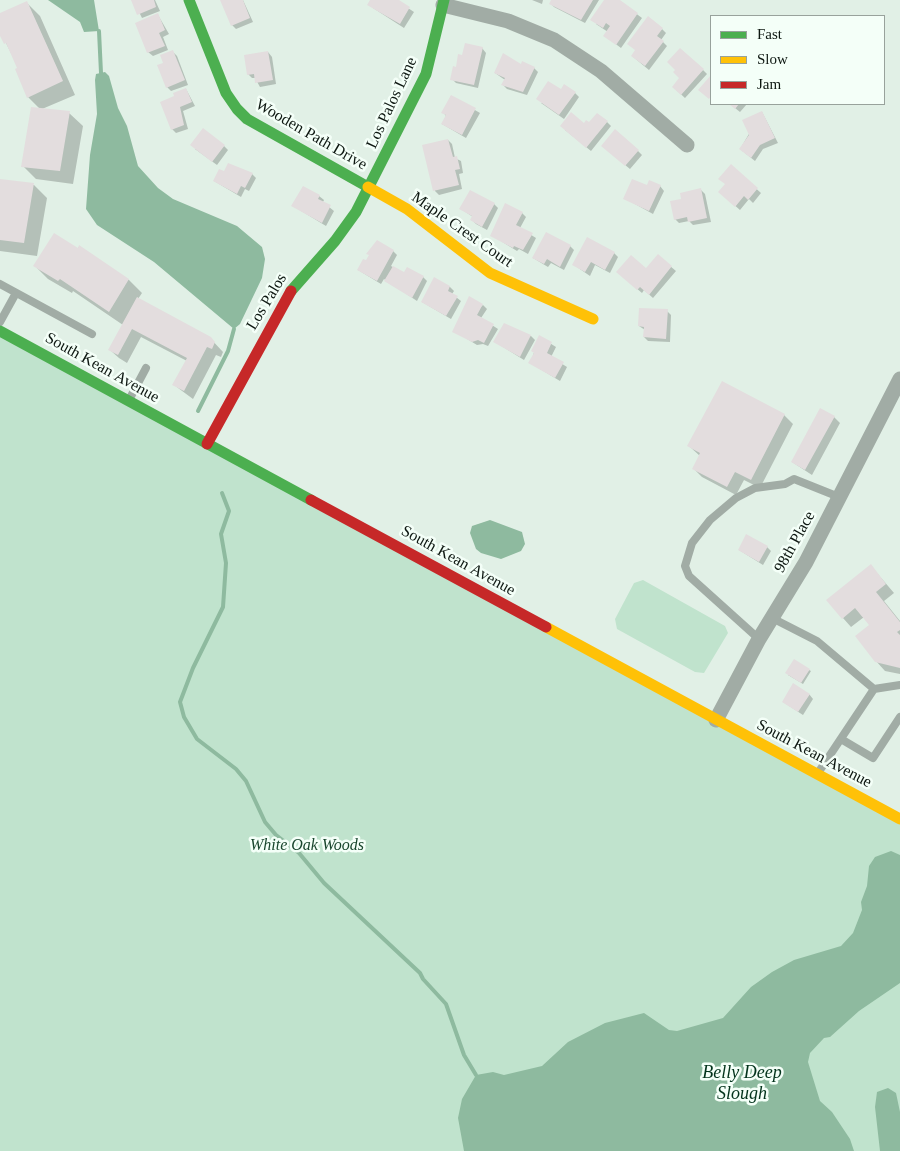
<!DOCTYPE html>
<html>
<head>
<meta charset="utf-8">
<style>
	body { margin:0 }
	#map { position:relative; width:900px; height:1151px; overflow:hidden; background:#e1f0e6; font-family:Georgia,serif }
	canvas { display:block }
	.legend { position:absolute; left:710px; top:15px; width:175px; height:90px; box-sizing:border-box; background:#f4fff8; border:1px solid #98a29c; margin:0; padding:6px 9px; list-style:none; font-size:15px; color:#0d1711 }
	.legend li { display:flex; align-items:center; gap:10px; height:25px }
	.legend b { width:25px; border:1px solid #98a29c }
</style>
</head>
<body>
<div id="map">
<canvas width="900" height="1151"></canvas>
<ul class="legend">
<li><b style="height:6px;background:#4caf50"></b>Fast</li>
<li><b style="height:6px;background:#ffc107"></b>Slow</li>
<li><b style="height:6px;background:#c62828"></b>Jam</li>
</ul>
</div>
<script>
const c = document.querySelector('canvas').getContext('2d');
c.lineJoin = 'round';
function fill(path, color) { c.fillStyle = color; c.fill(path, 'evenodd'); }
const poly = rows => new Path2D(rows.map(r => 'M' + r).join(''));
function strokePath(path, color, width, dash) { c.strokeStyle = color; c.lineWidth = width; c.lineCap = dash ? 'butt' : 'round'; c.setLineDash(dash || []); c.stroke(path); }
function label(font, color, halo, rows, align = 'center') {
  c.font = font + ' Georgia,serif'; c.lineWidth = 5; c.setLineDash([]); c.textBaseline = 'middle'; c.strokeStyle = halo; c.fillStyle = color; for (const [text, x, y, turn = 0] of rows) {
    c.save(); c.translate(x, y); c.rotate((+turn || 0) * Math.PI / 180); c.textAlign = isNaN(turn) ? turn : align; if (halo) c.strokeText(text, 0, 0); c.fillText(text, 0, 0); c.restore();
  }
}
const green = poly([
	[0,331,900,821,900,1151,0,1151],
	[643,580,725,626,728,633,704,673,695,672,617,629,615,619,634,583]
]);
const water = poly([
	[48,0,94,0,99,31,84,32,80,22],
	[105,72,109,76,118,108,127,126,138,166,158,188,173,199,237,226,262,247,265,259,262,278,240,324,234,329,154,262,97,225,86,209,90,155,97,114,95,80,96,74],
	[490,520,522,532,525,544,521,551,501,559,481,553,476,549,470,533,472,526],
	[891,851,900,855,900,983,859,1011,830,1037,824,1038,810,1053,808,1062,820,1101,832,1112,850,1139,854,1151,464,1151,458,1118,462,1099,476,1075,493,1072,504,1075,542,1066,568,1042,605,1023,644,1013,669,1030,677,1031,723,1018,751,987,772,972,794,960,841,946,853,933,862,910,861,902,867,886,869,866,875,857],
	[888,1088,896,1093,900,1112,900,1151,880,1151,875,1107,877,1092]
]);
const shadow = poly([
	[133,0,155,0,160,11,142,18],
	[222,0,243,0,253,22,236,29,232,25],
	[372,0,396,0,414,12,404,28,373,8,369,4],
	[532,0,543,0,542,4],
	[552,0,599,0,585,23,554,7,550,3],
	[606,0,618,0,642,18,621,48,609,39,608,32,596,24],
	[27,3,40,16,75,95,42,109,69,113,83,126,73,184,36,179,23,166,40,109,28,97,19,69,0,31,0,15],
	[158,15,169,34,163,37,168,50,153,56,148,52],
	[662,29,666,33,661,40,667,46,649,70,632,56],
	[482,48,486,53,478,88,456,83,452,79,457,68],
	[173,52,177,56,188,85,171,91,167,87,165,64],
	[268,52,272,57,276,84,260,87,255,78,252,78,248,74],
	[522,66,534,68,538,72,527,95,507,89,503,85,505,80,495,73],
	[703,70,707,74,685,98,673,87,681,79],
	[186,89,195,106,183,111,188,129,176,133,172,129],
	[575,93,579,97,564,119,541,103],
	[451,96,480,113,466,138,442,124,446,116,443,112],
	[730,104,747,104,740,112],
	[762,112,778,143,763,149,755,161,740,149],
	[607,122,611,126,591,151,565,130,584,124],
	[448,140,452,144,455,158,461,161,463,173,459,174,462,189,439,195,435,191,424,146],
	[224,146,228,150,217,165,195,149],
	[607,150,638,151,642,155,630,169],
	[731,166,761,193,753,203,749,199,740,210,724,196],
	[224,173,252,174,256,178,249,191,245,189,241,197,214,181],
	[0,181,34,185,47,198,37,256,0,251],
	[660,186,664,191,653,214,624,198,647,187],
	[303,187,319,196,324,200,323,202,334,211,326,226,293,206],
	[701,190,705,194,711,222,693,225,689,221,679,223,675,219,683,200],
	[494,204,498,208,487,230,476,224,472,220,473,217,461,209],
	[522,213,526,217,520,228,536,238,528,254,519,249,517,251,491,235],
	[570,246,574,250,564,270,551,263,548,267,533,258],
	[80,247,129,280,142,293,138,299,210,338,223,352,221,357,216,355,193,399,174,385,187,361,141,337,127,363,119,358,110,350,123,325,73,291,72,293,48,279,35,266],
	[393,251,397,255,391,266,405,274,423,277,427,281,417,301,384,279,381,284,358,270,367,262],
	[614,253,618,257,610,273,595,265,590,276,574,265],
	[658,256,676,271,653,298,644,290,642,293,622,276,646,270],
	[435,279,450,287,454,291,452,294,461,301,451,319,422,302],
	[483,305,487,309,481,318,498,329,488,346,483,344,477,345,454,331],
	[667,311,671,315,670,342,648,341,644,337,645,330,639,326],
	[531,336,535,340,524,360,495,342],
	[540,337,556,347,551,357,567,367,560,381,530,363],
	[722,383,784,415,793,424,760,488,744,480,736,495,702,477,693,468,700,456,689,446],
	[834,417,840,423,812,475,792,462],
	[767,547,771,551,763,565,739,550],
	[871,566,894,593,884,601,900,621,900,674,885,671,876,661,871,625,864,617,851,627,843,618],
	[809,670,811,671,803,684,788,675],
	[809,694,813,699,803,715,783,702]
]);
const stream = poly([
	[99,31,101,73],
	[198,411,228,351,234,329],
	[222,493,229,511,221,534,226,563,223,607,193,668,180,702,184,717,197,739,236,769,246,781,265,822,276,835,299,853,324,883,420,973,423,979,446,1004,464,1055,476,1075]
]);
const building = poly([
	[131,0,154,0,156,7,137,15],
	[220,0,243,0,250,18,231,26],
	[370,0,399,0,410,7,400,24,367,5],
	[551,0,593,0,581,20,549,4],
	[604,0,620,0,638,13,616,45,603,36,610,26,606,23,603,28,590,20],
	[27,1,63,81,27,98,15,69,17,68,6,43,4,44,0,36,0,13],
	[158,13,165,30,159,33,165,46,147,53,135,23],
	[648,16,663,28,657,36,664,41,645,66,631,56,635,50,627,44],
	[465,43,483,47,474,85,450,80,453,66,456,67,458,54,462,55],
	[680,48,704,69,681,95,672,87,679,78,673,72,675,70,667,62],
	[173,50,185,80,166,88,157,65,163,63,160,55],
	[268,51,273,80,255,83,254,74,247,75,244,55],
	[503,53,521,64,522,61,535,67,523,92,501,85,505,78,494,73],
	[711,75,711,96,709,99,698,90],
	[548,81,561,89,564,84,576,92,559,115,536,99],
	[186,88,192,102,180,107,184,125,171,130,160,102,174,96,173,93],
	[451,95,476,108,462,135,441,124,446,115,441,113],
	[729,104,739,104,735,109],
	[31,107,70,111,60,171,21,167],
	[762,111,775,138,760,145,751,158,739,149,749,135,742,120],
	[571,112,584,123,586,120,589,122,597,113,608,121,586,148,560,126],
	[203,128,225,145,212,162,190,145],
	[615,129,639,150,625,166,601,146],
	[448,139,453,157,457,156,460,169,455,170,459,185,433,191,422,145],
	[228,163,253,173,245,188,241,186,237,194,213,181,219,169,224,171],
	[731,164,758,188,748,200,744,196,735,207,718,192,725,184,718,179],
	[0,179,34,183,24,243,0,240],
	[632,179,647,185,649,180,661,185,649,211,623,199],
	[303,186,320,195,318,199,331,205,322,223,291,206],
	[701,188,707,218,688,222,687,217,674,220,670,201,681,199,680,193],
	[470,190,495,203,482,227,470,220,472,216,459,209],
	[505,203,523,212,516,225,533,233,523,250,514,246,513,248,490,236],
	[546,232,571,245,560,267,547,259,544,264,532,258],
	[54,233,78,248,79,245,129,279,109,312,60,279,58,281,33,266],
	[587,237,615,252,605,270,591,262,585,272,572,265],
	[377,240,394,250,377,281,357,270,363,259,366,260,369,255,366,254],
	[658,254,672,266,649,295,640,287,637,290,616,272,631,255,646,268],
	[393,266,404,272,407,267,424,276,412,298,384,281],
	[434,277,450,286,448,291,458,296,446,316,421,302],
	[469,296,483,304,477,315,494,324,484,343,478,340,472,342,452,332],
	[137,297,211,337,215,342,212,349,207,347,184,391,172,385,187,358,132,329,118,355,108,350],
	[639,308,668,309,666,339,643,337,644,327,638,326],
	[504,323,531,335,520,357,493,342],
	[539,335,552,342,547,353,564,362,555,378,528,363,534,353,531,351],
	[722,381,785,414,751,480,735,472,727,487,692,469,700,453,687,446],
	[820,408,835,416,805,470,791,462],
	[746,534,768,546,759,562,738,550],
	[871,564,886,584,876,592,900,622,900,630,897,632,900,635,900,668,875,662,855,636,869,625,855,608,842,619,826,600],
	[794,659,810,669,801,683,785,673],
	[793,683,810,694,798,712,782,702]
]);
const lane = poly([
	[0,284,92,334],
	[0,322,16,293],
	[129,400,146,368],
	[772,618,817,641,874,689,818,773],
	[759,639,689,576,685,566,692,543,710,520,736,498,755,488,785,484,794,479,839,497],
	[874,689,900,685],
	[841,739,873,758,900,717]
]);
const street = poly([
	[443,5,508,21,554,40,601,71,687,145],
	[716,720,759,639,806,562,900,379]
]);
const fast = poly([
	[189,0,226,93,237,109,247,119,368,187],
	[291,291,335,241,356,212,426,74,444,0],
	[0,331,311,500]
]);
const slow = poly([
	[368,187,407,209,490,273,593,319],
	[546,627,900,819]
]);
const jam = poly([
	[207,444,291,291],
	[311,500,546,627]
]);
const streetNames = [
	["Los Palos Lane",392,103,-65],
	["Wooden Path Drive",311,135,30],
	["Maple Crest Court",462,230,35],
	["Los Palos",267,302,-59],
	["South Kean Avenue",102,368,29],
	["98th Place",795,542,-61],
	["South Kean Avenue",458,561,29],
	["South Kean Avenue",814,754,28]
];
const parkNames = [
	["White Oak Woods",307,846]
];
const waterNames = [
	["Belly Deep",742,1073],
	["Slough",742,1094]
];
fill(green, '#c0e3cd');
fill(water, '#8eba9f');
fill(shadow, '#0003');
strokePath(stream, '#8eba9f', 4);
fill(building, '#e3ddde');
strokePath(lane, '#a1aca5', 8);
strokePath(street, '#a1aca5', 15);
strokePath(fast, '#4caf50', 11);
strokePath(slow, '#ffc107', 11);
strokePath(jam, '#c62828', 11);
label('16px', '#0d1711', '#f4fff8', streetNames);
label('italic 16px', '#19462d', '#f4fff8', parkNames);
label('italic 18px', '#02331b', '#f4fff8', waterNames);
</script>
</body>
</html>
